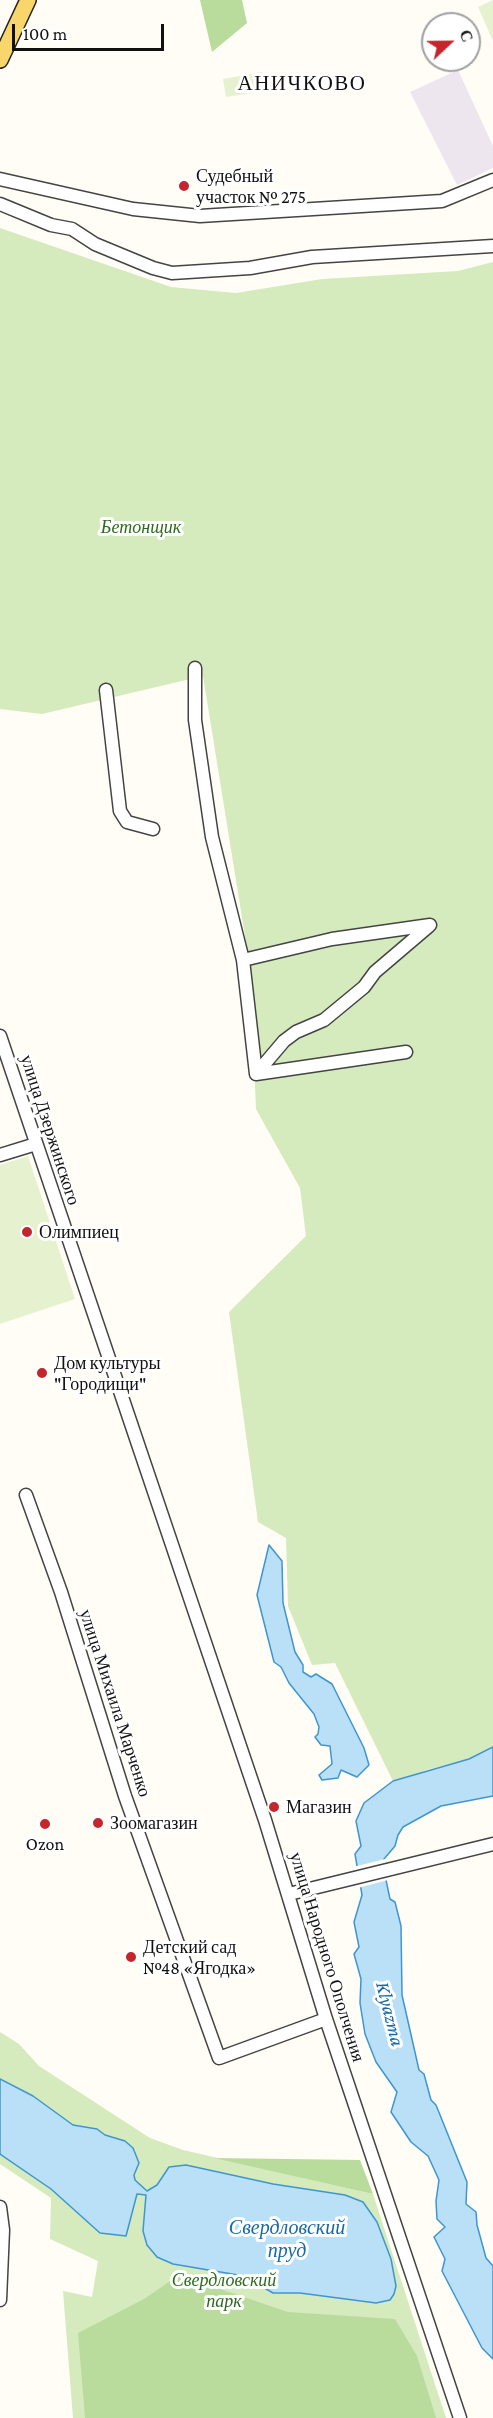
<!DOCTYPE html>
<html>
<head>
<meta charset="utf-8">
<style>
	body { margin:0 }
	#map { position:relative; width:493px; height:2418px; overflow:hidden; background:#fffdf5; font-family:"Crimson Pro",serif }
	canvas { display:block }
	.north { position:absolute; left:421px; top:12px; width:60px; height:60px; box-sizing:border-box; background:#fff; border:2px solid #a0a0a0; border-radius:50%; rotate:68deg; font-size:16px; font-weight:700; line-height:24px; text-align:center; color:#111 }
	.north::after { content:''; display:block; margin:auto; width:21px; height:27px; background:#c4262e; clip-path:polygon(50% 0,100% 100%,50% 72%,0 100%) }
	.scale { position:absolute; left:12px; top:24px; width:152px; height:27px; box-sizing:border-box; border:3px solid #111; border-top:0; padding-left:8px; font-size:18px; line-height:21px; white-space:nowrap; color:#111; -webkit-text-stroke:4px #fff; paint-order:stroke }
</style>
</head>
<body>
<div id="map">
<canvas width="493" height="2418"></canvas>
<div class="north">С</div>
<div class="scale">100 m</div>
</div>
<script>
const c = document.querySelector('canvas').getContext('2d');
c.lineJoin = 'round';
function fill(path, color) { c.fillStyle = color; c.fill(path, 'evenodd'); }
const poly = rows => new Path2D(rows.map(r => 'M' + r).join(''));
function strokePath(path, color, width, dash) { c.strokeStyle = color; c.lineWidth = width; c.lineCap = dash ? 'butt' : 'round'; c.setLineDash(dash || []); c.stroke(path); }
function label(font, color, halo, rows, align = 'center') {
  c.font = font + ' "Crimson Pro",serif'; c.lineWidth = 6; c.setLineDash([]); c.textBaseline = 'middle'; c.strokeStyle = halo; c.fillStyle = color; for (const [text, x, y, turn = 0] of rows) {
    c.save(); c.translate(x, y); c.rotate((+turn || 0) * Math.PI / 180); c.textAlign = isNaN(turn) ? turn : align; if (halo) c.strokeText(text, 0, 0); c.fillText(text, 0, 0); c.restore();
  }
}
const industrial = poly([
	[458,70,493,146,493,168,457,185,410,92]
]);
const green = poly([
	[0,228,171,287,236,293,322,279,458,271,493,262,493,1747,469,1759,426,1770,410,1778,393,1781,335,1663,312,1665,288,1606,286,1538,258,1522,229,1312,306,1236,300,1188,256,1109,250,967,203,676,42,714,0,709],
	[0,2032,19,2044,39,2066,150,2138,183,2150,373,2194,446,2418,73,2418,63,2291,92,2297,98,2261,50,2239,51,2198,0,2164]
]);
const forest = poly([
	[200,0,242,0,247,23,212,52],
	[214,2158,360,2160,373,2194],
	[179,2275,288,2312,395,2319,417,2356,436,2418,85,2418,78,2333,144,2299]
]);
const pitch = poly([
	[493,0,493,41,478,7],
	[262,72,265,91,226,97,223,79],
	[28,1156,75,1299,0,1324,0,1165]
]);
const water = poly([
	[269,1545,282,1561,283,1603,295,1652,303,1665,303,1672,311,1677,316,1674,332,1684,364,1748,369,1765,357,1777,341,1770,338,1778,322,1780,319,1775,332,1764,330,1746,321,1745,315,1737,318,1734,319,1727,314,1714,289,1683,281,1667,274,1662,257,1595,269,1545],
	[493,1747,493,1796,441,1806,403,1827,398,1835,395,1846,384,1859,383,1866,390,1899,395,1902,401,1926,402,1995,419,2070,424,2074,431,2100,436,2105,467,2182,466,2204,476,2212,477,2225,486,2258,493,2266,493,2359,482,2348,442,2271,445,2259,434,2237,445,2227,437,2219,436,2201,439,2180,428,2156,411,2142,391,2112,397,2092,376,2062,365,2034,360,2003,361,1979,354,1954,359,1947,354,1922,362,1895,355,1854,361,1846,356,1821,364,1803,393,1781,469,1759,493,1747],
	[0,2079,33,2096,73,2125,97,2129,105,2135,125,2141,133,2148,139,2163,134,2175,135,2180,147,2191,157,2185,169,2167,186,2165,273,2184,345,2195,363,2202,377,2222,391,2259,396,2286,394,2294,390,2300,376,2303,300,2293,273,2293,244,2276,173,2264,157,2257,147,2245,143,2231,146,2195,137,2194,126,2236,100,2233,51,2189,0,2154,0,2079]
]);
const pier = poly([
	[389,1858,386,1866,388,1880,358,1888,353,1867]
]);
const minor = poly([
	[0,179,133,209,200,216,442,201,493,180],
	[0,204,51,225,72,229,95,244,153,268,172,273,250,268,312,257,493,246],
	[195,668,195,720,212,837,243,960,332,939,430,925],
	[106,690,120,811,127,822,153,829],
	[243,960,256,1074],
	[0,1036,265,1820,326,2019,460,2418],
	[256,1074,284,1041,296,1032,324,1020,364,987,375,972,429,926],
	[256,1074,406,1052],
	[0,1155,36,1144],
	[26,1495,61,1592,125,1796,219,2058,326,2019],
	[289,1894,493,1844],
	[0,2207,3,2230,0,2300]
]);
const major = poly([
	[0,60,28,0]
]);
const markers = [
	[184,186,6,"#c4262e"],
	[27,1232,6,"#c4262e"],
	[42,1373,6,"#c4262e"],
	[274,1807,6,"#c4262e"],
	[98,1823,6,"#c4262e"],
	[45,1824,6,"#c4262e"],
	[131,1957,6,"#c4262e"]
];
const poiNames = [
	["Судебный",196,176],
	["участок № 275",196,197],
	["Олимпиец",39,1232],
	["Дом культуры",54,1363],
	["\"Городищи\"",54,1384],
	["Магазин",286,1807],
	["Зоомагазин",110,1823],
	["Ozon",45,1844,"center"],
	["Детский сад",143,1947],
	["№48 «Ягодка»",143,1968]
];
const parkNames = [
	["Бетонщик",141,527],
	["Свердловский",224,2280],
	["парк",224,2301]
];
const streetNames = [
	["улица Дзержинского",50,1130,72],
	["улица Михаила Марченко",115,1703,72],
	["улица Народного Ополчения",327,1957,73]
];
const waterNames = [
	["Klyazma",390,2014,76],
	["Свердловский",287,2228],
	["пруд",287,2251]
];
const quarterNames = [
	["АНИЧКОВО",302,84]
];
fill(industrial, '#eee6ef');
fill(green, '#d5ebbd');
fill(forest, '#b9dc9c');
fill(pitch, '#e6f2cf');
fill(water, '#b9e0f7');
strokePath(water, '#3f96cf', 1.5);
fill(pier, '#fffdf5');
strokePath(minor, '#444', 15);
strokePath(major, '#222', 18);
strokePath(minor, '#fff', 12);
strokePath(major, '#f9d66b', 15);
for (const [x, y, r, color] of markers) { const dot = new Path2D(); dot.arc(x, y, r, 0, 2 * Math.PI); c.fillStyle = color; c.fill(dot); strokePath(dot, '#fff', 2); }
label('18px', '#111', '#fff', poiNames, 'left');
label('italic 18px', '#2f6b1f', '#fff', parkNames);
label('18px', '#111', '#fff', streetNames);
label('italic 20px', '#1768a6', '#fff', waterNames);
c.letterSpacing = '1.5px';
label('21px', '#111', '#fff', quarterNames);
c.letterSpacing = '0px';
</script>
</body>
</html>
